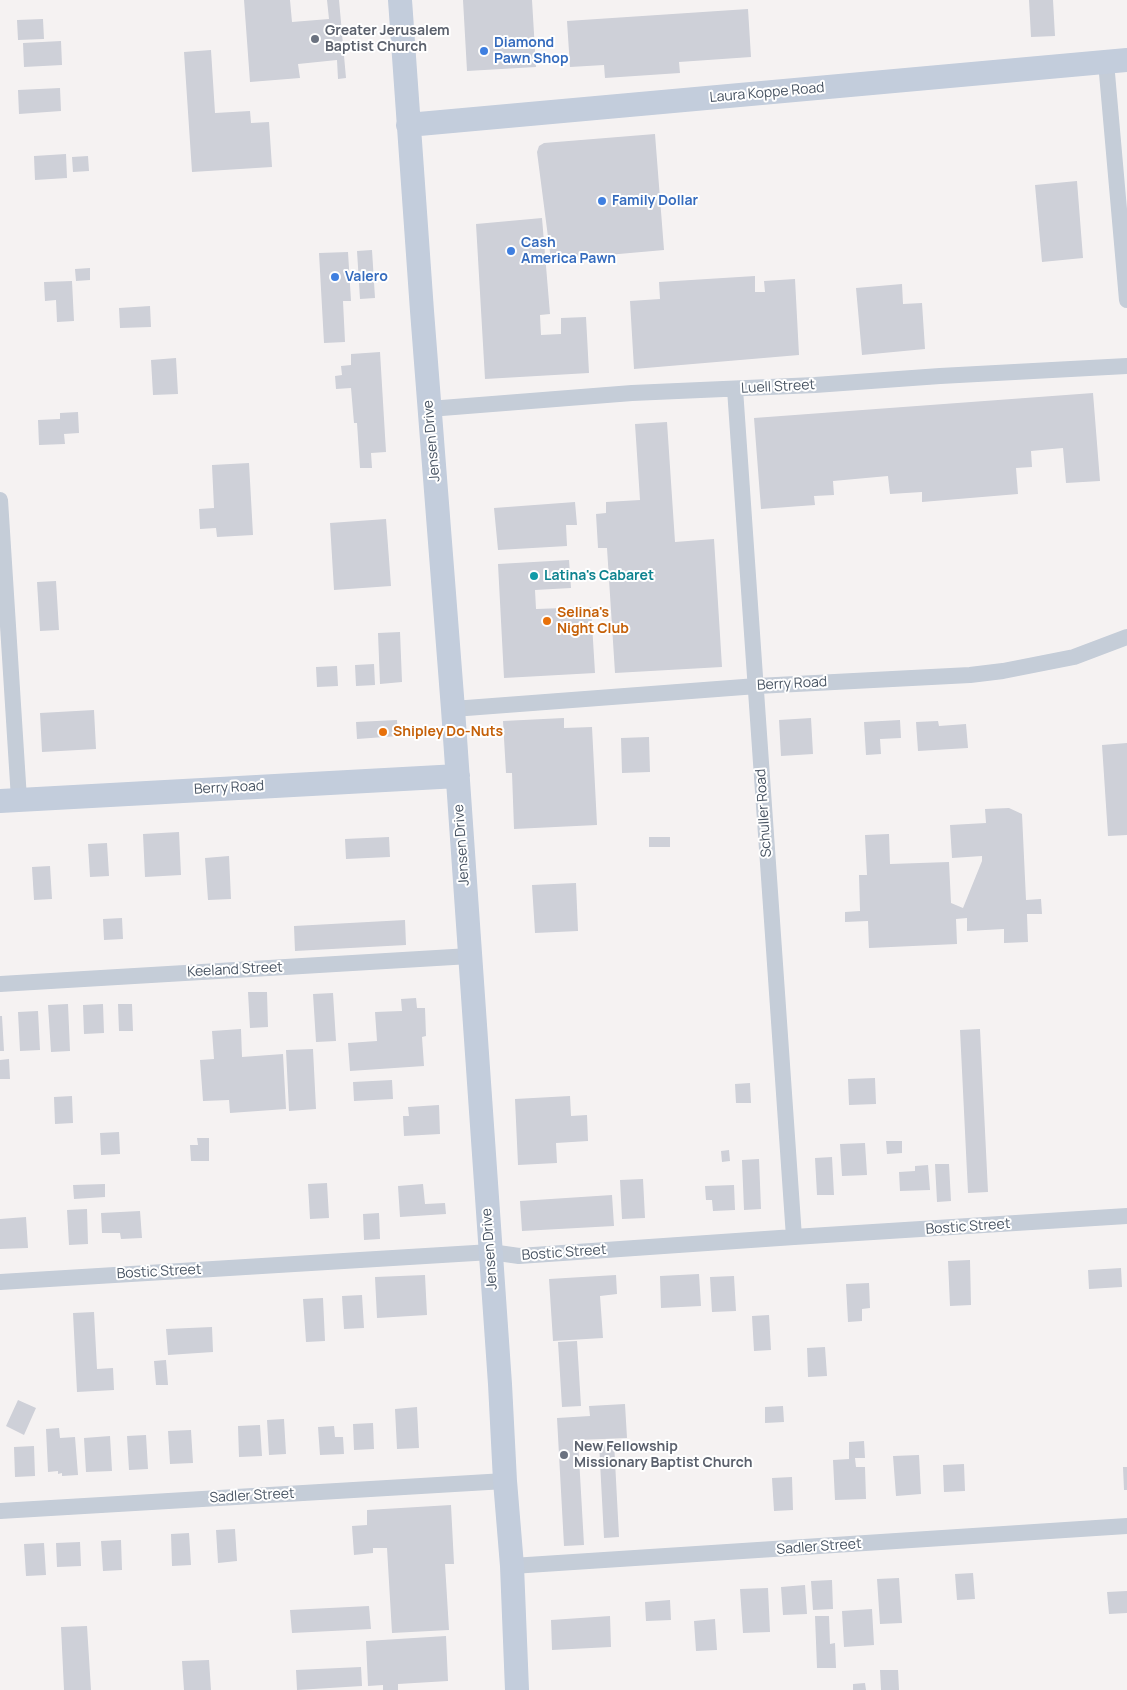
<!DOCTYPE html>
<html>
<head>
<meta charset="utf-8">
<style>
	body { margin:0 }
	canvas { display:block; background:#f5f2f2 }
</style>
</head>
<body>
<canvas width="1127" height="1690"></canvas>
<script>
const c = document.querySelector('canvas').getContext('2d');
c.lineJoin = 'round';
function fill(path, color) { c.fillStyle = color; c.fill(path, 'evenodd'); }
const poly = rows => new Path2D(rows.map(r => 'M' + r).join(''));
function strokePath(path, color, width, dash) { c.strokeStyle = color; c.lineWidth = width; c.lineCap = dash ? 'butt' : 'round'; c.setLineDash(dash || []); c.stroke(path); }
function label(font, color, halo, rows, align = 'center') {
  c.font = font + ' Manrope,sans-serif'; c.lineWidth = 4; c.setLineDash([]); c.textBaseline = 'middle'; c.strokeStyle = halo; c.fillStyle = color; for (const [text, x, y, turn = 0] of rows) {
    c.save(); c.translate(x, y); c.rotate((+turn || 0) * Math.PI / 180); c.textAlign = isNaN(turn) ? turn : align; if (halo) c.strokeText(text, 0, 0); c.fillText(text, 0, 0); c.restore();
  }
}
const building = poly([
	[244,0,290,0,292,22,329,19,327,0,339,0,346,78,338,79,337,60,298,64,300,78,250,82],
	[463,0,532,0,536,67,467,71],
	[1029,0,1053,0,1055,36,1031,37],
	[748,9,751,57,679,62,680,73,605,78,604,65,570,67,567,21],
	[43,19,44,39,18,40,17,20],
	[61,41,62,65,24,67,23,43],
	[211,50,215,113,250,111,251,123,269,122,272,167,192,172,184,52],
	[60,88,61,111,19,114,18,90],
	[655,134,664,250,551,260,537,152,539,146,544,143],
	[66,154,67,178,35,180,34,156],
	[88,156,89,171,73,172,72,157],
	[1077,181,1083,258,1042,262,1035,185],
	[542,218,550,314,540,315,541,335,561,334,561,318,586,317,589,373,485,379,476,224],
	[372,250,375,298,360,299,357,251],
	[348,252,351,301,343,301,345,342,324,343,319,253],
	[90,268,90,280,76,281,75,269],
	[755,276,755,292,765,292,764,281,795,279,799,355,634,369,630,301,660,299,659,282],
	[72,281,74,321,57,322,56,300,45,301,44,282],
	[902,284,903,304,922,303,925,349,862,355,856,288],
	[150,306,151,327,120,328,119,308],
	[380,352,386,452,371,453,372,468,360,468,357,423,354,423,351,388,336,389,335,376,342,375,341,366,351,365,351,354],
	[176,358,178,394,153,395,151,360],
	[1093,393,1100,481,1066,483,1063,448,1031,451,1032,467,1016,468,1018,494,922,502,922,492,890,494,888,476,833,481,834,495,814,496,815,505,761,509,754,418],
	[78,412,79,433,64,434,65,444,39,445,38,420,60,419,60,413],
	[667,422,675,542,714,539,722,667,615,673,607,548,598,548,596,514,606,513,606,502,640,500,635,424],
	[249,463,253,535,217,537,216,528,200,529,199,509,214,508,212,465],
	[575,502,577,525,566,525,567,546,498,550,494,508],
	[386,519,391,586,334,590,330,523],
	[569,560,571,588,535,590,536,609,591,607,595,673,504,678,498,564],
	[56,581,59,630,40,631,37,582],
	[400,632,402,682,380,684,378,633],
	[374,664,375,685,356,686,355,665],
	[337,666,338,686,317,687,316,667],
	[94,710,96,749,42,752,40,713],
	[564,718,564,728,592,727,597,825,514,829,512,773,506,773,503,721],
	[811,718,813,754,781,756,779,720],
	[397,720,398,736,357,739,356,722],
	[900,720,901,738,880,739,881,754,866,755,864,722],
	[938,721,939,726,966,724,968,748,918,751,916,722],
	[649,737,650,772,622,773,621,738],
	[1127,743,1127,835,1108,836,1102,745],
	[1009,808,1022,814,1026,900,1041,899,1042,914,1027,914,1028,942,1004,943,1004,929,967,931,967,918,956,919,957,944,869,948,868,921,845,922,845,912,860,911,859,875,867,875,865,835,889,834,890,864,949,862,951,903,963,908,982,861,982,856,952,858,950,825,986,823,985,809],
	[179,832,181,875,145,877,143,834],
	[389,837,390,857,346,859,345,839],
	[649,837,670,837,670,847,649,847],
	[107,843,109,876,90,877,88,844],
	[229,856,231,899,208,900,205,858],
	[50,866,52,899,34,900,32,867],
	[576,883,578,931,535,933,532,885],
	[122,918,123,939,104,940,103,919],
	[405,920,406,945,295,951,294,926],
	[248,992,267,992,268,1027,250,1028],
	[333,993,336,1041,316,1042,313,994],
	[416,998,417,1008,425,1008,426,1036,422,1037,424,1066,350,1071,348,1043,377,1041,375,1012,402,1011,401,999],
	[68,1004,70,1051,51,1052,48,1005],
	[103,1004,104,1033,84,1034,83,1005],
	[118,1004,132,1004,133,1031,119,1031],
	[38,1011,40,1050,20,1051,18,1012],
	[0,1016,2,1016,4,1051,0,1051],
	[241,1029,242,1057,283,1054,286,1109,230,1113,229,1100,203,1101,200,1060,214,1059,212,1031],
	[980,1029,988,1192,968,1193,960,1030],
	[313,1049,316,1109,289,1111,286,1050],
	[9,1059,10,1079,0,1079,0,1060],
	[875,1078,876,1104,849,1105,848,1079],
	[392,1080,393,1099,354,1101,353,1082],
	[750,1083,751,1103,736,1103,735,1084],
	[72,1096,73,1123,55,1124,54,1097],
	[570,1096,571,1116,587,1115,588,1141,556,1143,557,1163,518,1165,515,1099],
	[439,1105,440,1134,404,1136,403,1116,409,1116,408,1107],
	[119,1132,120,1154,101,1155,100,1133],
	[197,1138,209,1138,209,1161,191,1161,190,1145,198,1145],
	[886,1141,902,1141,902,1153,887,1154],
	[865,1143,867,1175,842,1176,840,1144],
	[729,1150,730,1161,722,1162,721,1151],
	[832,1157,834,1195,817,1195,815,1158],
	[759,1159,761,1209,744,1210,742,1160],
	[935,1164,949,1164,951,1201,937,1202],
	[928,1165,930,1190,900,1191,899,1172,915,1171,915,1166],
	[643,1179,645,1218,622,1219,620,1180],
	[327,1183,329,1218,310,1219,308,1184],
	[105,1184,105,1197,74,1199,73,1185],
	[423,1184,425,1204,445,1203,446,1214,400,1217,398,1186],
	[734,1185,735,1210,713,1211,712,1200,706,1200,705,1186],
	[612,1195,614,1226,522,1231,520,1201],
	[87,1209,88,1244,69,1245,67,1210],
	[140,1211,142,1238,121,1239,120,1233,102,1233,101,1213],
	[379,1213,380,1239,364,1240,363,1214],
	[26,1217,28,1248,0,1249,0,1219],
	[970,1260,971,1305,950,1306,948,1261],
	[1121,1268,1122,1287,1089,1289,1088,1270],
	[699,1274,701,1306,661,1308,660,1276],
	[425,1275,427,1315,377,1318,375,1277],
	[616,1275,617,1294,600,1296,603,1338,553,1341,549,1279],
	[734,1276,736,1311,712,1312,710,1277],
	[869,1283,870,1308,862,1309,862,1321,848,1322,846,1284],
	[362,1295,364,1328,344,1329,342,1296],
	[323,1298,325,1341,306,1342,303,1299],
	[94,1312,97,1369,113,1368,114,1390,77,1392,73,1313],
	[769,1315,771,1350,754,1351,752,1316],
	[212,1327,213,1352,168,1355,166,1329],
	[577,1341,581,1406,562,1407,558,1342],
	[825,1347,827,1376,808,1377,807,1348],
	[166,1360,168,1385,156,1385,154,1361],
	[18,1400,36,1408,24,1435,6,1426],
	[625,1404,627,1438,578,1440,584,1545,564,1546,557,1418,590,1416,589,1406],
	[783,1406,784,1422,765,1423,765,1407],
	[417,1407,419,1448,397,1449,395,1409],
	[284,1419,286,1454,269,1455,267,1420],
	[373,1423,374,1449,354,1450,353,1424],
	[260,1425,262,1456,239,1457,238,1426],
	[334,1426,335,1437,343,1437,344,1454,320,1455,318,1427],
	[59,1428,60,1438,75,1437,78,1475,62,1476,62,1473,58,1474,58,1471,48,1472,46,1429],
	[191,1430,193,1463,170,1464,168,1431],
	[146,1435,148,1469,129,1470,127,1436],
	[110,1436,112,1471,86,1472,84,1438],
	[864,1441,865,1458,855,1458,856,1467,865,1467,866,1499,835,1500,833,1460,849,1459,849,1442],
	[614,1442,619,1537,604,1538,599,1443],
	[34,1446,35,1476,15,1477,14,1447],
	[919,1455,921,1494,896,1496,893,1456],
	[964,1464,965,1491,944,1492,943,1465],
	[1123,1467,1127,1467,1127,1490,1124,1490],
	[792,1477,793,1510,774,1511,772,1478],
	[451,1505,454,1564,445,1564,449,1630,392,1633,387,1548,373,1548,373,1553,354,1555,352,1526,367,1525,367,1510],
	[235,1529,237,1561,218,1563,216,1530],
	[189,1533,191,1565,172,1566,171,1534],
	[121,1540,122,1570,103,1571,101,1541],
	[80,1542,81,1566,57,1567,56,1543],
	[44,1543,46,1575,26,1576,24,1544],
	[973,1573,975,1599,957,1600,955,1574],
	[899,1578,902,1623,880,1624,877,1579],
	[832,1580,833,1609,813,1610,811,1581],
	[805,1585,807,1614,783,1615,781,1587],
	[768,1588,770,1632,743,1633,740,1589],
	[1127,1591,1127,1613,1109,1614,1107,1592],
	[670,1600,671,1620,646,1621,645,1602],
	[369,1606,371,1629,292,1633,290,1610],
	[872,1609,874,1645,844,1647,842,1611],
	[610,1616,611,1647,552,1650,551,1620],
	[815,1616,829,1616,830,1644,835,1643,836,1668,817,1668],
	[715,1619,717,1650,696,1651,694,1621],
	[87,1626,91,1690,64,1690,61,1627],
	[446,1636,448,1681,398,1684,398,1690,383,1690,383,1685,368,1686,366,1641],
	[209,1660,211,1690,184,1690,182,1661],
	[361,1667,362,1686,297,1690,296,1670],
	[880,1670,898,1670,899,1690,881,1690],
	[865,1683,866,1690,853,1690,853,1684]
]);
const street = poly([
	[1106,62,1127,300],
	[735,389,794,1237],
	[429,409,632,393,815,385,940,376,1127,366],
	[0,500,19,799],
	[453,709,757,686,970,675,1003,671,1074,657,1127,637],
	[0,984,470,956],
	[0,1282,491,1252,519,1256,794,1237,1127,1216],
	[0,1511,505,1481],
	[512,1566,1127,1526]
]);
const secondary = poly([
	[400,0,422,311,453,709,500,1384,505,1481,512,1566,517,1690],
	[408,125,1127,60],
	[0,801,458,776]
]);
const markers = [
	[315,39,5,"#6b7280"],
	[484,51,5,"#3f7fe0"],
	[602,201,5,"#3f7fe0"],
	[511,251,5,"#3f7fe0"],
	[335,277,5,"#3f7fe0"],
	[534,576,5,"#0f9aa8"],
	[547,621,5,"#e8710a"],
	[383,732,5,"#e8710a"],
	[564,1455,5,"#6b7280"]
];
const worshipNames = [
	["Greater Jerusalem",325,31],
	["Baptist Church",325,47],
	["New Fellowship",574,1447],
	["Missionary Baptist Church",574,1463]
];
const shopNames = [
	["Diamond",494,43],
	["Pawn Shop",494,59],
	["Family Dollar",612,201],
	["Cash",521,243],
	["America Pawn",521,259],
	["Valero",345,277]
];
const streetNames = [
	["Laura Koppe Road",767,93,-5],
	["Luell Street",778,387,-3],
	["Jensen Drive",432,441,-95],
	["Berry Road",792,684,-3],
	["Berry Road",229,788,-3],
	["Schuller Road",764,813,-94],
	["Jensen Drive",462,845,-94],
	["Keeland Street",235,970,-3],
	["Bostic Street",968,1227,-4],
	["Jensen Drive",490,1249,-94],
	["Bostic Street",564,1253,-4],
	["Bostic Street",159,1272,-3],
	["Sadler Street",252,1496,-3],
	["Sadler Street",819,1547,-4]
];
const cultureNames = [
	["Latina's Cabaret",544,576]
];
const foodNames = [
	["Selina's",557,613],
	["Night Club",557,629],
	["Shipley Do-Nuts",393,732]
];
fill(building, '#ced0d8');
strokePath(street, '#c5cdd8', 16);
strokePath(secondary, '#c3cddc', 24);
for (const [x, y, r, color] of markers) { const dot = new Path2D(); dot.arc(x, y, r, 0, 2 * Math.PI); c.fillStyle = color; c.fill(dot); strokePath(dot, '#fff', 2); }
label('bold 14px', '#5b616d', '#fff', worshipNames, 'left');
label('bold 14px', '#366cbe', '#fff', shopNames, 'left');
label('14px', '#475362', '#fff', streetNames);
label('bold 14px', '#0d838f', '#fff', cultureNames, 'left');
label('bold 14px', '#c56008', '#fff', foodNames, 'left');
</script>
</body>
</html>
